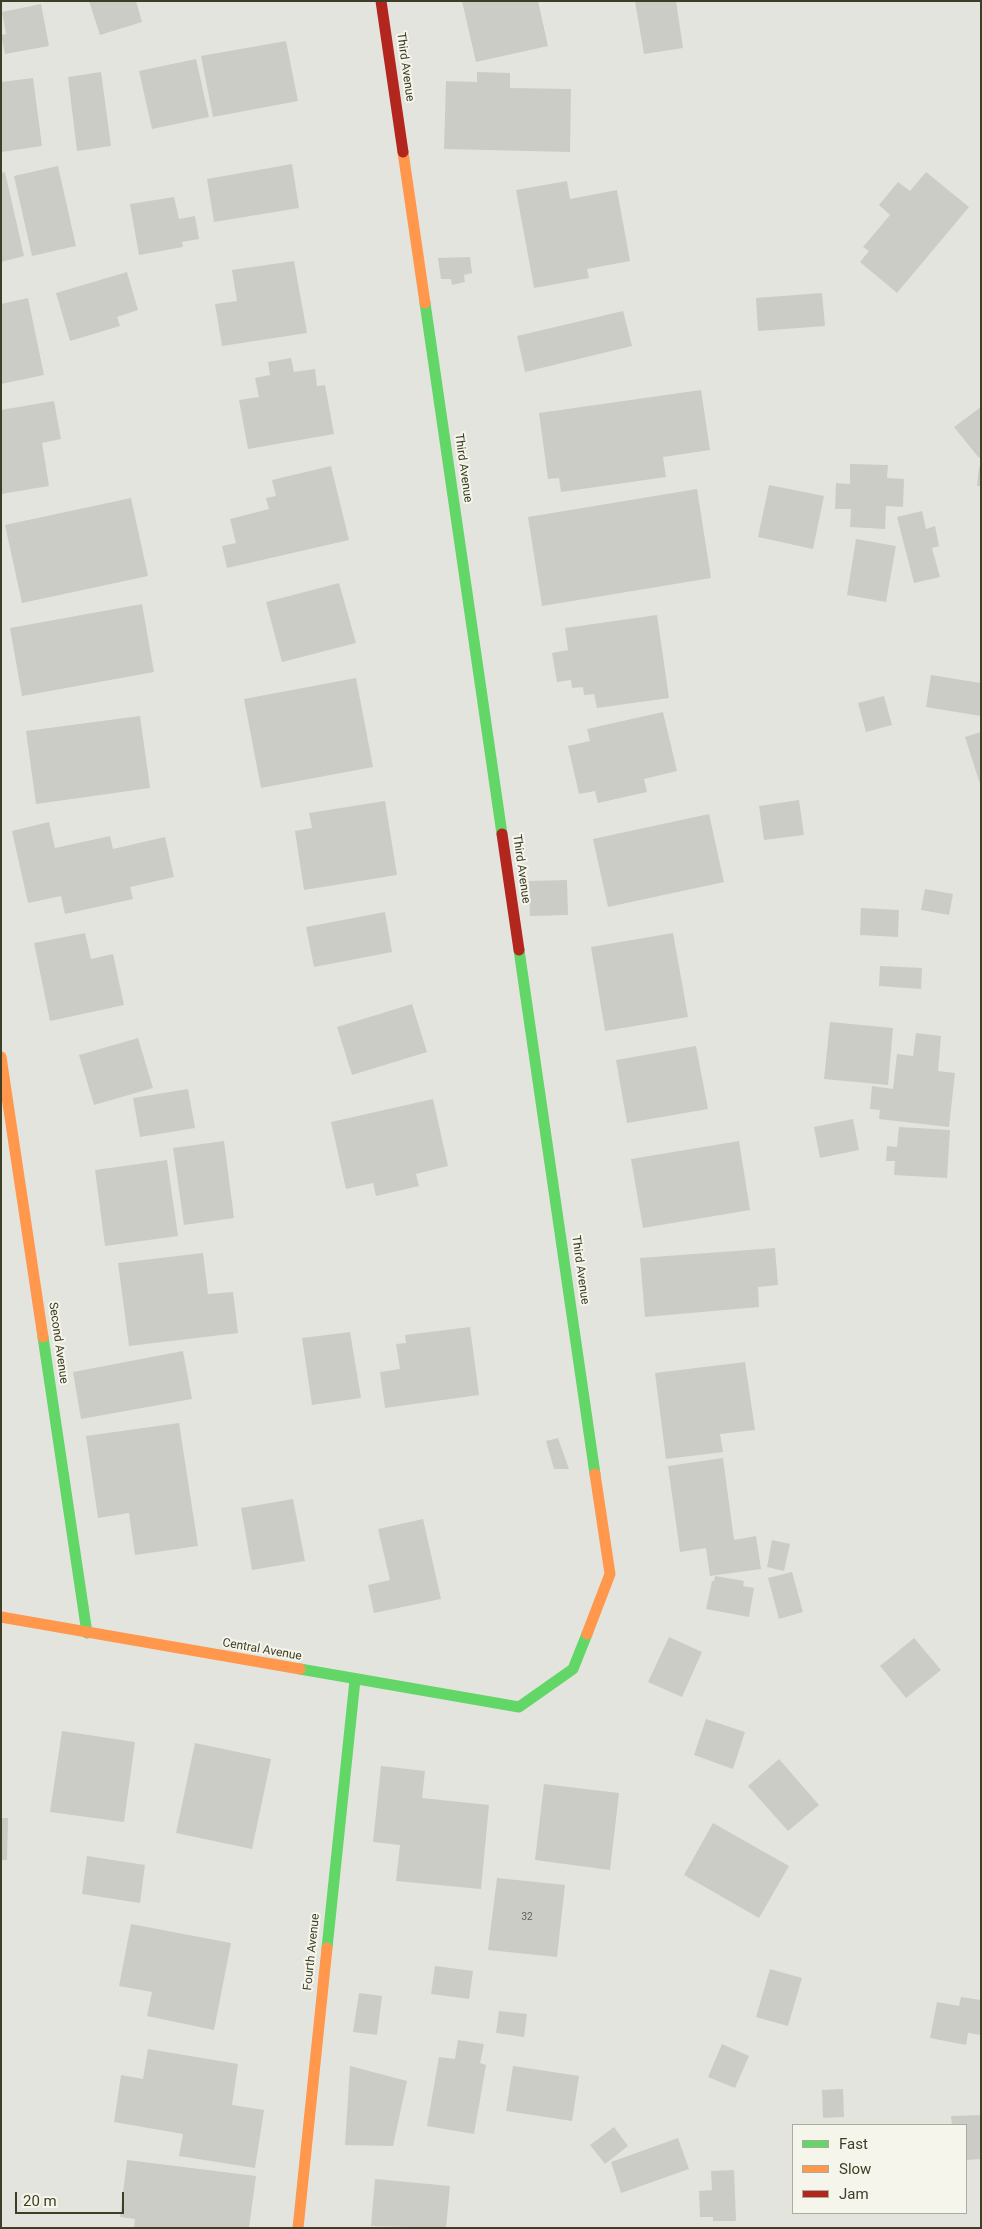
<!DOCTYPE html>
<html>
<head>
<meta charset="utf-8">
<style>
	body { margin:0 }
	#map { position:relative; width:982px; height:2229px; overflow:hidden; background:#e4e4df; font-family:Roboto,sans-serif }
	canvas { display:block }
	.frame { position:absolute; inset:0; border:2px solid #3c3f25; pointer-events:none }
	.legend { position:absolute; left:792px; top:2124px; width:175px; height:90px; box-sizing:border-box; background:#f5f5eb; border:1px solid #abac9c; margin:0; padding:6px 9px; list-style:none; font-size:15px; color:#3c3f25 }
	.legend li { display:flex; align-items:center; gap:10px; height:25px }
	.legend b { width:25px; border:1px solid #abac9c }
	.scale { position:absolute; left:15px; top:2192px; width:109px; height:22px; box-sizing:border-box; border:2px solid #3c3f25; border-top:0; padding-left:6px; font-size:15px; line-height:18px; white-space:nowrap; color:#3c3f25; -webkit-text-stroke:4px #f5f5eb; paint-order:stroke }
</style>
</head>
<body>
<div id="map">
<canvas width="982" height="2229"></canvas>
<div class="frame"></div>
<ul class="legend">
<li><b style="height:6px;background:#63d668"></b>Fast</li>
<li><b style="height:6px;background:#ff974d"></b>Slow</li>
<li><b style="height:6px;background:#b3261e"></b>Jam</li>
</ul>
<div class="scale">20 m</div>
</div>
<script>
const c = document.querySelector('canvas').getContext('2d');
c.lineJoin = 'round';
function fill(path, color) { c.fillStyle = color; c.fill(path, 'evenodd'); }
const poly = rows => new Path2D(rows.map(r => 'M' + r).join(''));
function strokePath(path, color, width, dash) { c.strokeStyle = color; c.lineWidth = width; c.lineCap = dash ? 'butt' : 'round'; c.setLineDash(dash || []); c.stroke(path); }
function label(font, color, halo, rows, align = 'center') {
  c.font = font + ' Roboto,sans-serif'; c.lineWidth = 4; c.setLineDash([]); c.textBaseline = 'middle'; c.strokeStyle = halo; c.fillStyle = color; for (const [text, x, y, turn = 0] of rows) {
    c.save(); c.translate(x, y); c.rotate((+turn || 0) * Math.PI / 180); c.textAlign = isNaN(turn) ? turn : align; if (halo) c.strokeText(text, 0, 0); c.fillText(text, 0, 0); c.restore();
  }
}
const building = poly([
	[89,1,136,1,142,22,100,35],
	[462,1,538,1,548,46,476,62],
	[635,1,676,1,683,48,644,54],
	[41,4,49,46,5,54,1,35,6,34,2,12],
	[286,41,298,101,213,117,201,56],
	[196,59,209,117,152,129,139,71],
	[101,72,111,146,77,151,68,77],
	[477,72,510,73,510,88,571,89,570,152,444,149,446,81,477,82],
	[33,78,42,146,1,152,1,82],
	[292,164,299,208,214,222,207,179],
	[58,166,76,246,32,256,14,176],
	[5,172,24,256,1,262,1,173],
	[926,172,969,207,897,293,860,262,869,251,863,247,890,215,879,205,898,182,910,191],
	[567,181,570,199,617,190,630,261,587,269,589,278,534,288,516,190],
	[174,197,179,219,195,216,199,239,182,242,183,247,139,255,130,204],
	[470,257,472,273,464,275,465,282,452,285,451,279,441,279,438,258],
	[294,261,307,333,222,346,215,304,237,301,232,270],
	[127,272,138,310,117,317,120,326,70,341,56,293],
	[822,293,825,326,758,331,756,298],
	[28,298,44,375,1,384,1,304],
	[623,311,632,346,525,372,517,336],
	[291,358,294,372,315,369,317,386,325,385,334,434,248,449,239,400,259,397,255,378,270,375,268,362],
	[701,390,710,450,663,457,666,477,561,492,559,478,548,479,539,413],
	[54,401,61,439,42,443,49,486,1,494,1,410],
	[981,407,981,456,979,458,954,427],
	[850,464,888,465,887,478,904,479,903,507,886,506,885,529,850,527,851,509,835,509,836,483,850,484],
	[331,466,349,540,227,568,222,546,236,543,230,519,269,509,266,498,276,496,272,480],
	[979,467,981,467,981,486,977,486],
	[769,485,824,496,813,549,758,537],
	[697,489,711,578,542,606,528,517],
	[131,498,148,576,22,603,5,525],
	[922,511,926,529,935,526,939,546,932,548,940,577,914,583,897,517],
	[856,539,896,546,886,602,847,595],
	[339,583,356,643,282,662,266,602],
	[142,604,154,672,22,696,10,628],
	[657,615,669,698,597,708,594,694,584,695,583,687,572,688,571,680,557,682,552,653,568,650,565,628],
	[931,675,981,683,981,716,926,707],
	[356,678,373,767,261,788,244,699],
	[884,696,892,725,866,732,858,703],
	[663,712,677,771,644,779,647,792,598,803,595,791,579,794,568,746,590,741,587,729],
	[140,716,150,788,36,804,26,731],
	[981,732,981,784,980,784,965,737],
	[799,800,804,835,764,840,759,806],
	[385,801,397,875,304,890,295,831,312,828,309,813],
	[709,814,724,882,608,907,593,839],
	[49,822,55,848,110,836,113,849,165,837,174,877,130,887,133,899,65,914,61,896,28,903,12,831],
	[567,880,568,915,530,916,529,881],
	[925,889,953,894,949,915,921,910],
	[861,908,899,910,898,937,860,935],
	[385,912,392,952,314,967,306,927],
	[85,933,91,959,113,954,124,1005,50,1021,34,943],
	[673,933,688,1017,605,1031,591,947],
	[880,966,922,968,921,989,879,986],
	[412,1004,427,1052,352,1075,337,1027],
	[830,1022,893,1028,888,1085,824,1079],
	[916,1033,941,1036,938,1071,955,1073,949,1127,879,1119,880,1110,870,1109,872,1086,893,1089,897,1054,913,1056],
	[138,1038,153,1088,94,1105,79,1055],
	[696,1046,708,1109,627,1123,616,1060],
	[188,1089,195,1128,140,1137,133,1098],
	[433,1099,448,1166,416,1174,419,1186,376,1196,373,1183,346,1189,331,1122],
	[853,1119,859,1150,820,1158,814,1127],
	[899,1127,950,1130,947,1178,894,1175,895,1161,886,1161,887,1146,897,1147],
	[224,1141,234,1218,184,1225,173,1148],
	[739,1141,750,1210,643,1228,631,1159],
	[167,1160,178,1236,105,1246,95,1170],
	[775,1248,778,1285,758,1287,759,1307,645,1317,640,1258],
	[203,1253,208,1294,233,1292,238,1333,129,1346,118,1263],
	[470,1327,479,1395,385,1408,380,1372,400,1369,396,1344,406,1343,405,1335],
	[350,1332,361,1398,312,1405,302,1338],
	[183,1351,192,1399,81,1419,73,1372],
	[745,1362,755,1430,720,1434,723,1452,666,1459,655,1373],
	[179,1423,198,1546,135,1555,129,1513,98,1518,86,1436],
	[558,1438,569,1469,554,1469,546,1441],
	[723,1458,734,1540,756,1536,761,1569,710,1576,706,1548,680,1552,668,1466],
	[293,1499,305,1561,252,1570,241,1508],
	[423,1519,441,1599,374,1613,368,1585,390,1580,378,1529],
	[772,1540,790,1544,784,1571,767,1567],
	[792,1572,803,1612,779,1619,768,1578],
	[715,1576,744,1581,743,1586,754,1588,749,1617,706,1609,712,1581,714,1581],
	[669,1637,702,1652,682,1697,648,1682],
	[914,1638,941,1670,906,1698,880,1666],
	[706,1719,745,1732,733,1769,694,1755],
	[62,1731,135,1742,124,1822,50,1812],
	[195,1743,271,1759,252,1849,176,1833],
	[779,1759,819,1805,788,1831,748,1786],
	[381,1766,425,1771,422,1798,489,1805,481,1889,396,1881,400,1845,373,1842],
	[544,1784,619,1793,610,1870,535,1860],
	[1,1818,8,1818,7,1860,1,1860],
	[713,1823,789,1866,759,1918,684,1875],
	[87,1856,145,1865,140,1903,82,1894],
	[497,1878,565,1885,557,1957,488,1950],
	[131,1924,231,1943,214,2030,147,2016,152,1992,119,1986],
	[435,1966,473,1971,469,1999,431,1994],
	[770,1969,802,1978,788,2026,756,2017],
	[359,1993,382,1996,377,2035,353,2032],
	[961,1997,981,2000,981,2035,968,2033,966,2045,930,2038,937,2002,959,2006],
	[499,2011,527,2014,524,2037,496,2033],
	[458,2040,484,2044,480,2063,486,2065,474,2134,427,2126,439,2057,455,2059],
	[722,2044,749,2056,735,2088,708,2077],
	[148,2049,238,2064,232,2105,264,2110,255,2168,179,2156,183,2134,114,2122,121,2075,143,2079],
	[350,2066,407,2081,393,2146,345,2145],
	[513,2066,579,2076,572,2121,506,2111],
	[843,2089,844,2117,823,2118,822,2090],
	[981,2115,981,2159,966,2160,966,2125,952,2125,951,2116],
	[614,2127,628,2146,605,2164,590,2145],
	[678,2138,689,2169,621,2193,611,2162],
	[127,2160,256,2176,249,2228,134,2228,135,2219,120,2217],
	[734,2170,736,2221,713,2221,713,2217,700,2217,699,2191,712,2190,711,2171],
	[375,2179,450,2186,446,2228,371,2226]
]);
const fast = poly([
	[425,303,502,834],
	[519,950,595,1474],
	[43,1337,87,1633],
	[300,1669,519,1707,573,1669,587,1634],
	[327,1948,355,1680]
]);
const slow = poly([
	[403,152,425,303],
	[1,1057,43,1337],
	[1,1617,300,1669],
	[587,1634,610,1574,595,1474],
	[298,2228,327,1948]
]);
const jam = poly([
	[381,1,403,152],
	[502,834,519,950]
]);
const numberNames = [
	["32",527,1917]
];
const streetNames = [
	["Third Avenue",405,67,82],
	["Third Avenue",463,468,82],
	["Third Avenue",521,869,82],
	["Third Avenue",580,1270,82],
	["Second Avenue",58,1343,82],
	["Central Avenue",262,1650,10],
	["Fourth Avenue",312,1952,-84]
];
fill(building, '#ccccc7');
strokePath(fast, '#63d668', 11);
strokePath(slow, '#ff974d', 11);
strokePath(jam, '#b3261e', 11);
label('10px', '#61634e', null, numberNames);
label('12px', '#3c3f25', '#f5f5eb', streetNames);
</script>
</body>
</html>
